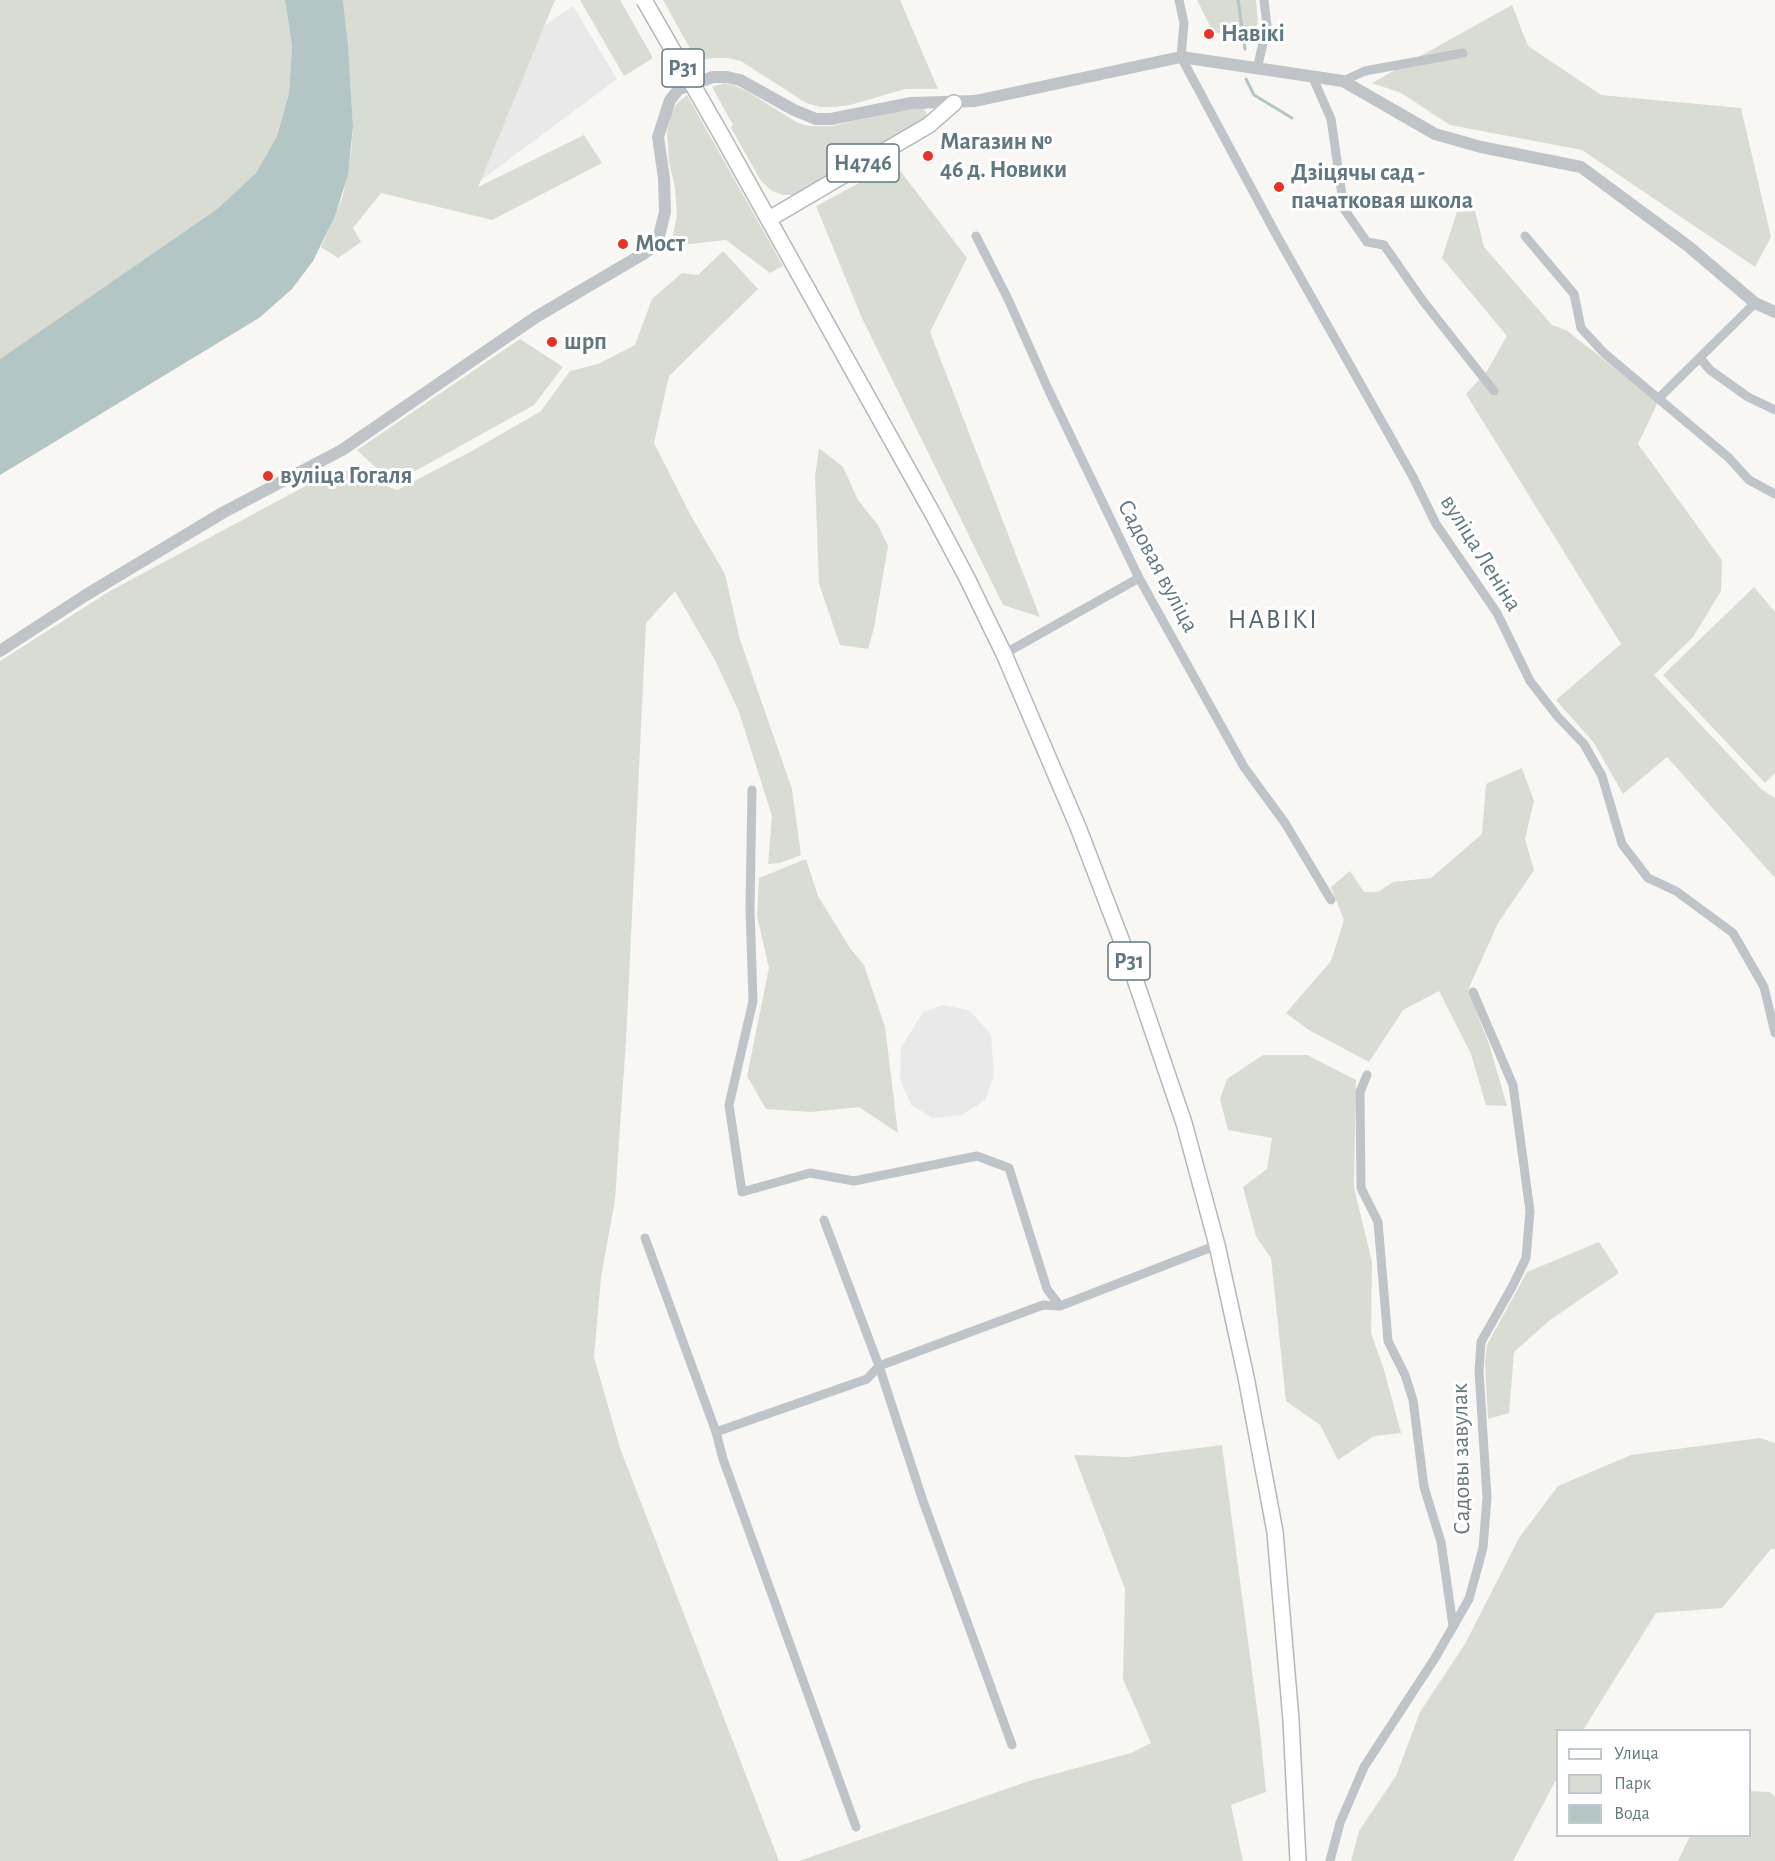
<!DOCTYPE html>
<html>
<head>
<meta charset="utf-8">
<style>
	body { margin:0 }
	#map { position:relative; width:1775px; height:1861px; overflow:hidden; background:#f8f7f4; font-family:"Alegreya Sans",sans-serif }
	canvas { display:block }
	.legend { position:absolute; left:1556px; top:1729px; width:195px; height:108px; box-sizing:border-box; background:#fff; border:2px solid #c0c9cc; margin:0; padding:8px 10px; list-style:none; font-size:18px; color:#627880 }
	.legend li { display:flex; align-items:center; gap:12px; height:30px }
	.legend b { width:30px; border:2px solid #c0c9cc }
</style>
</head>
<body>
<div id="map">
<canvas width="1775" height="1861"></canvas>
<ul class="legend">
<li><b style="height:8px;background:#fff"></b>Улица</li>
<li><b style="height:16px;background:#d8dcd3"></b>Парк</li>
<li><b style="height:16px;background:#b4c5c6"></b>Вода</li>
</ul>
</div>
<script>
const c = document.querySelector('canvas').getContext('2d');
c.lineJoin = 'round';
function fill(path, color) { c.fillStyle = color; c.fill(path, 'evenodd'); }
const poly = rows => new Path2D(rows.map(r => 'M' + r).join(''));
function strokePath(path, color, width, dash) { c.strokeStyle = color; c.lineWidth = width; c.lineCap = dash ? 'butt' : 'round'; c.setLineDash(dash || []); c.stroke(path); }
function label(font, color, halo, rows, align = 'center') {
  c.font = font + ' "Alegreya Sans",sans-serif'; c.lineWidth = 6; c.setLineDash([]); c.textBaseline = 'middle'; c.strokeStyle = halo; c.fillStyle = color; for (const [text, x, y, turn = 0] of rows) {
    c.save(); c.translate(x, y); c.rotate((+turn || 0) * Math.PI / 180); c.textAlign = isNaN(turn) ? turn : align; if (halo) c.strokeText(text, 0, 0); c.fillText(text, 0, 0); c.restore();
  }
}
const built = poly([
	[573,6,617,79,480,181,432,102],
	[943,1005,969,1010,991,1034,994,1077,985,1100,962,1115,933,1118,911,1105,900,1079,901,1048,923,1012]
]);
const green = poly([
	[0,0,285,0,292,46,289,93,277,136,256,173,217,209,0,359],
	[343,0,555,0,478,187,584,135,602,163,492,220,381,193,353,228,361,242,338,258,321,247,343,196,351,153,353,126,348,44],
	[580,0,620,0,653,58,624,76],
	[663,0,900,0,938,89,905,89,850,105,834,107,820,107,806,103,741,61,728,58,713,58,697,61],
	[1197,0,1256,0,1258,23,1249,40,1213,32],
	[1512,5,1528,46,1601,95,1741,108,1771,237,1755,267,1582,150,1450,125,1401,93,1372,83],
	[725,83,736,86,750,93,798,123,809,126,832,126,916,107,924,107,927,117,924,121,795,195,783,195,772,191,761,181,731,128,733,125,712,87],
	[687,95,783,266,770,273,726,240,671,246,677,215,675,187,669,163,667,132,671,114,677,103],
	[895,164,967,258,930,332,1040,617,1003,605,861,316,816,206],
	[1475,211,1484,247,1552,325,1566,330,1658,402,1638,444,1722,560,1721,591,1693,637,1654,675,1761,789,1775,798,1775,878,1667,757,1623,794,1594,743,1556,700,1621,644,1466,394,1487,371,1507,336,1442,258,1457,212],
	[723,251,758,289,669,376,654,443,691,516,725,574,740,640,792,789,801,855,780,863,768,864,772,816,739,712,715,660,675,591,646,623,626,1040,615,1200,601,1277,594,1357,620,1448,779,1861,0,1861,0,661,110,591,339,468,397,490,472,451,541,411,570,371,598,364,635,345,652,299,682,273,698,275],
	[520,339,563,367,534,405,408,475,389,480,357,450],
	[819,448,843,467,858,500,878,525,888,546,874,628,868,649,840,645,819,584,815,476],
	[1754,587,1775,612,1775,773,1765,783,1663,675],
	[1522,768,1534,801,1525,839,1534,870,1498,923,1468,990,1489,1044,1507,1106,1486,1105,1471,1054,1439,991,1403,1010,1369,1062,1309,1030,1286,1013,1331,961,1344,920,1331,887,1350,871,1364,892,1378,892,1393,882,1431,878,1482,834,1486,784],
	[806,859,818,896,850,948,864,965,885,1027,898,1133,859,1107,811,1112,766,1109,747,1076,769,968,757,916,759,878],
	[1263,1055,1307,1055,1356,1080,1354,1188,1372,1262,1371,1333,1384,1370,1401,1433,1374,1436,1338,1460,1320,1425,1286,1401,1271,1258,1256,1236,1243,1187,1267,1169,1272,1138,1228,1130,1220,1099,1227,1079],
	[1599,1242,1619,1273,1550,1320,1514,1352,1509,1413,1488,1419,1485,1364,1487,1345,1527,1272],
	[1760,1438,1775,1443,1775,1549,1771,1549,1722,1608,1656,1613,1583,1730,1558,1730,1557,1778,1513,1861,1351,1861,1359,1831,1396,1776,1420,1712,1465,1644,1519,1538,1558,1486,1631,1455],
	[1222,1445,1260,1731,1266,1792,1231,1805,1243,1861,799,1861,1029,1781,1131,1753,1151,1743,1123,1679,1125,1589,1074,1455,1128,1457],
	[1750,1791,1770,1792,1775,1797,1775,1861,1678,1861,1690,1836,1750,1836]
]);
const water = poly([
	[285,0,343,0,348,44,353,126,348,175,335,216,313,261,292,289,259,318,0,475,0,359,217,209,256,173,277,136,289,93,292,46]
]);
const stream = poly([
	[1238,0,1245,49],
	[1246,79,1254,95,1292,118]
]);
const minor = poly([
	[1179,0,1184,23,1181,57,1277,236,1413,477,1436,524,1497,613,1530,681,1558,717,1584,744,1602,776,1622,844,1648,878,1676,891,1733,933,1764,987,1775,1033],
	[1257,69,1267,26,1264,0],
	[1313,78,1331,119,1344,209,1367,242,1384,245,1423,301,1494,391],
	[1343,81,1365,71,1463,53],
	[976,236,1008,299,1049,391,1139,578,1244,767,1285,823,1331,900],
	[1525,236,1574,294,1581,328,1604,353,1728,457,1749,480,1775,494],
	[1700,358,1710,370,1748,397,1775,410],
	[1659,398,1755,303],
	[1004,654,1139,578],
	[752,790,750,908,753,1001,729,1105,742,1192,810,1173,854,1181,977,1156,1009,1168,1047,1289,1060,1306],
	[1367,1075,1360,1092,1361,1188,1378,1222,1388,1341,1405,1375,1413,1400,1424,1487,1441,1542,1453,1626],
	[824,1220,879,1366,923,1501,1012,1745],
	[645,1238,716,1432,723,1459,856,1827],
	[716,1432,867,1379,879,1366,1043,1305,1060,1306,1217,1245],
	[1330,1861,1340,1823,1364,1767,1435,1658,1469,1599,1483,1548,1487,1498,1479,1371,1481,1342,1512,1287,1526,1258,1530,1211,1513,1085,1473,992]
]);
const tertiary = poly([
	[0,651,86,595,224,512,342,450,536,317,643,254,657,244,665,212,664,178,658,137,670,100,679,89,713,77,727,77,740,80,794,110,816,119,831,119,911,103,975,101,1181,57,1343,81,1435,134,1481,147,1581,167,1688,246,1755,303,1775,312]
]);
const primary = poly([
	[722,136,934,516,967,578,1004,654,1078,827,1124,947,1184,1123,1217,1245,1246,1377,1275,1532,1291,1720,1298,1861],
	[769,219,929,125,954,103]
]);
const primaryBridge = poly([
	[644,0,722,136]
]);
const markers = [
	[1209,34,6,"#e53427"],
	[928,156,6,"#e53427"],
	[1279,187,6,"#e53427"],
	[623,244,6,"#e53427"],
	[552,342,6,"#e53427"],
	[268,476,6,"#e53427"]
];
const shields = [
	[683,68,42],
	[863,163,72],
	[1129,961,42]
];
const shieldNames = [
	["Р31",683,68],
	["Н4746",863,163],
	["Р31",1129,961]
];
const poiNames = [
	["Навікі",1221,34],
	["Магазин №",940,142],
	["46 д. Новики",940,170],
	["Дзіцячы сад -",1291,173],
	["пачатковая школа",1291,201],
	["Мост",635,244],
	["шрп",564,342],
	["вуліца Гогаля",280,476]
];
const streetNames = [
	["вуліца Леніна",1481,553,58],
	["Садовая вуліца",1158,566,62],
	["Садовы завулак",1461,1459,-91]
];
const quarterNames = [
	["НАВІКІ",1273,620]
];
fill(built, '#e8e9e8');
fill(green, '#d8dcd3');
fill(water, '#b4c5c6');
strokePath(stream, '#b4c5c6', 3);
strokePath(primary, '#b2b8bb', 18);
strokePath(minor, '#bec4c7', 9);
strokePath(tertiary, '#bec4c7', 12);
strokePath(primary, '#fff', 15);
strokePath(primaryBridge, '#b2b8bb', 18, []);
strokePath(primaryBridge, '#fff', 15);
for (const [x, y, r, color] of markers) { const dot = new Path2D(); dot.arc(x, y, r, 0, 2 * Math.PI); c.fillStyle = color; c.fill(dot); strokePath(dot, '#fff', 2); }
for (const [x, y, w] of shields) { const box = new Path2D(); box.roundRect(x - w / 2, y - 19, w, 38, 4.5); c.fillStyle = '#fff'; c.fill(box); strokePath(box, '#627880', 1.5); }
label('bold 22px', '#627880', null, shieldNames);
label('bold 24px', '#627880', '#fff', poiNames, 'left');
label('24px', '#627880', '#fff', streetNames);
c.letterSpacing = '1.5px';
label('27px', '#54656b', '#fff', quarterNames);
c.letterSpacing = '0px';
</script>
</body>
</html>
